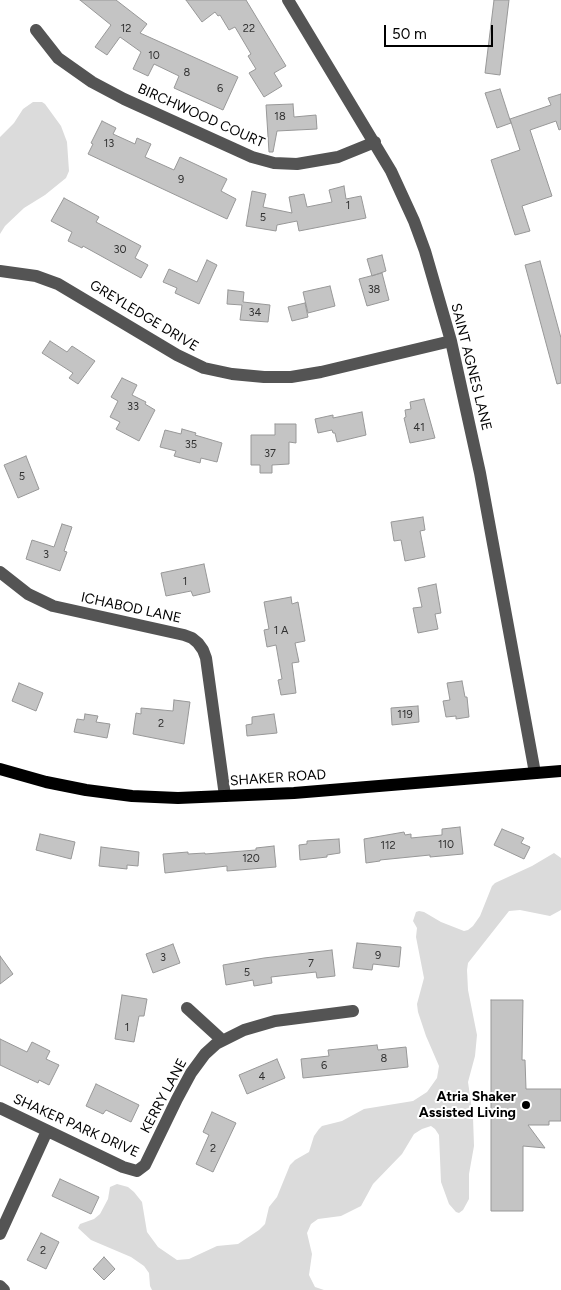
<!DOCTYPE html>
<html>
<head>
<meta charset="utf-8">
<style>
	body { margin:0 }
	#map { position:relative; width:561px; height:1290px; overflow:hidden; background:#fff; font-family:Figtree,sans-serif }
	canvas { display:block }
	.scale { position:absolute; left:384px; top:25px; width:109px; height:22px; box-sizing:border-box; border:2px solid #000; border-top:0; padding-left:6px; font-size:15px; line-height:18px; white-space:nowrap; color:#000; -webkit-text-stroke:4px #fff; paint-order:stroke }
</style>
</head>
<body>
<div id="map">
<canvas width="561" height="1290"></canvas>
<div class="scale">50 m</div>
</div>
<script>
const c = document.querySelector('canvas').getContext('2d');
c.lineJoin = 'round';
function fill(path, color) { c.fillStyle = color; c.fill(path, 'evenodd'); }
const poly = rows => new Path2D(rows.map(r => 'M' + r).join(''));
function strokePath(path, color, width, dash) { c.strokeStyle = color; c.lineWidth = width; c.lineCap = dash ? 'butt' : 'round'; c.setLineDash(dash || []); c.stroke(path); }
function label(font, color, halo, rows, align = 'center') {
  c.font = font + ' Figtree,sans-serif'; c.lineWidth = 4; c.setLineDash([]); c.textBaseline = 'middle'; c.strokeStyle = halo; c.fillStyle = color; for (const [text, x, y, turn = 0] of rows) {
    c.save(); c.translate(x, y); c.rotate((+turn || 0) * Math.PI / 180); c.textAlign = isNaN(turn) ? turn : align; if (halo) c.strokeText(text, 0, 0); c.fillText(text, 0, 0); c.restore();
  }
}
const green = poly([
	[33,102,42,102,45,104,61,126,67,142,69,171,66,178,45,195,24,208,5,226,0,234,0,137,14,123,23,109],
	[554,853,561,858,561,910,550,916,520,910,509,911,468,963,467,970,468,990,477,1035,475,1056,468,1082,473,1117,474,1146,469,1174,469,1199,463,1210,459,1213,456,1212,449,1204,441,1182,439,1135,435,1129,431,1126,422,1129,414,1134,402,1154,373,1184,361,1206,341,1216,318,1219,311,1224,307,1233,312,1254,309,1275,315,1287,324,1290,152,1290,150,1286,149,1273,144,1266,131,1257,91,1240,78,1228,80,1224,94,1219,100,1214,108,1199,110,1187,117,1184,128,1187,134,1192,142,1202,147,1232,158,1247,177,1260,189,1259,217,1246,238,1244,259,1230,265,1224,269,1207,277,1197,290,1165,295,1160,309,1152,314,1136,319,1129,322,1126,342,1121,364,1109,413,1101,427,1092,437,1078,439,1066,426,1036,418,1012,417,1004,424,978,416,937,417,928,413,921,416,912,419,911,424,912,441,922,464,931,468,930,473,926,480,916,492,886,495,883,532,866]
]);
const building = poly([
	[80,0,116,0,147,24,140,33,238,77,223,110,174,88,179,76,154,64,148,76,133,69,141,52,120,37,107,55,95,47,111,25,80,0],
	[186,0,246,0,286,66,274,73,282,86,264,97,249,73,256,69,248,56,251,54,235,27,229,30,220,15,218,16,215,12,202,22,186,0],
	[494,0,509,0,500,75,485,73,494,0],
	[500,89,511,123,497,128,485,93,500,89],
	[561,94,561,129,559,130,556,121,530,130,552,196,522,206,530,231,515,235,491,160,520,150,510,119,551,105,548,98,561,94],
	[293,104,294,117,316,115,317,129,277,131,273,152,269,152,266,105,293,104],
	[102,121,116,128,113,134,135,144,137,138,151,144,145,157,174,170,180,157,227,179,221,191,236,199,227,219,88,154,93,144,91,143,102,121],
	[344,186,346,199,361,196,366,218,299,231,297,221,277,225,276,231,246,226,252,191,266,194,263,207,292,213,289,197,304,194,307,207,332,202,329,190,344,186],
	[64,198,99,217,96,222,141,246,135,258,148,265,141,278,83,246,82,248,68,241,72,232,51,221,64,198],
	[382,255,386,271,372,276,367,259,382,255],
	[207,260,217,265,199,304,175,293,177,288,163,282,169,269,197,282,207,260],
	[540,261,561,338,561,383,557,384,525,265,540,261],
	[382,273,389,300,367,306,359,279,382,273],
	[330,286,335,306,308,313,303,292,330,286],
	[228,290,244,292,243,302,270,305,268,322,240,320,242,305,227,304,228,290],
	[305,303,308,317,292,321,288,307,305,303],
	[50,341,67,352,72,346,95,361,78,384,69,378,73,373,42,353,50,341],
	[122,378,137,385,132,395,146,402,145,404,155,410,139,441,116,429,120,422,110,417,118,401,111,397,122,378],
	[424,399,435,438,410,443,404,418,406,417,405,410,411,409,410,402,424,399],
	[362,412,366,435,337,442,335,433,333,433,332,430,318,433,315,419,333,415,333,418,362,412],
	[275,424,296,424,296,443,289,442,289,464,272,465,272,473,260,473,260,465,251,465,251,435,275,435,275,424],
	[182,429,196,433,195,435,222,443,217,462,201,458,200,463,174,456,176,451,160,447,165,430,181,434,182,429],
	[26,456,39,489,18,498,4,465,26,456],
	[423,517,425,530,420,531,425,557,405,561,401,540,394,541,391,522,423,517],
	[62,524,72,527,64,551,67,552,60,571,26,559,32,540,54,547,62,524],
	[204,564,210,592,193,596,191,591,166,596,161,573,204,564],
	[436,584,441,613,435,614,438,629,418,633,413,608,422,607,418,588,436,584],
	[291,597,292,604,298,602,305,641,295,643,299,662,292,663,296,693,281,695,278,680,282,679,276,645,267,647,264,630,269,629,264,602,291,597],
	[462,681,465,697,467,697,469,717,456,719,456,716,446,717,443,701,450,700,447,683,462,681],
	[19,683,43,693,36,711,12,701,19,683],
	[174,700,190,702,184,744,133,734,136,713,141,714,141,708,173,711,174,700],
	[418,706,419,722,392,725,391,708,418,706],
	[85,714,98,716,96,722,110,724,107,738,74,732,77,719,84,720,85,714],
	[274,714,277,733,247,736,246,725,252,724,252,717,274,714],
	[460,827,463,854,430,857,430,855,380,860,380,861,366,863,364,839,404,832,405,835,411,834,411,838,442,835,442,829,460,827],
	[502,829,524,838,521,843,530,847,524,859,494,845,502,829],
	[40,834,75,842,71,859,36,850,40,834],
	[339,839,340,853,327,855,327,857,300,860,299,845,307,844,307,841,339,839],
	[274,846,276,867,227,871,227,866,165,873,163,854,188,852,188,854,205,853,205,854,256,850,256,848,274,846],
	[101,847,139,852,138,866,127,865,127,869,99,866,101,847],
	[357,943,401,947,399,967,373,964,372,970,353,968,357,943],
	[173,944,180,963,153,973,146,954,173,944],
	[332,950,335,976,317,978,316,972,271,977,272,983,254,986,253,980,226,985,223,965,264,958,332,950],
	[0,956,13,974,0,984,0,956],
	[122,995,147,999,144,1016,139,1016,134,1042,115,1039,122,995],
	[491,1000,523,1000,522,1060,525,1060,526,1089,561,1089,561,1121,549,1121,549,1125,528,1125,545,1148,523,1146,523,1211,491,1211,491,1000],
	[0,1039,27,1052,32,1042,50,1051,46,1059,59,1065,49,1085,39,1080,38,1083,0,1065,0,1039],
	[377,1045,378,1050,406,1047,408,1067,303,1078,301,1059,329,1056,328,1050,377,1045],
	[277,1059,285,1078,247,1094,239,1075,277,1059],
	[96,1084,139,1105,131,1122,106,1110,103,1114,86,1106,96,1084],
	[212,1112,236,1123,213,1172,196,1164,209,1135,203,1132,212,1112],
	[60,1179,99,1197,91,1214,52,1196,60,1179],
	[41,1233,59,1242,46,1269,27,1260,41,1233],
	[104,1257,115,1269,104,1280,93,1269,104,1257]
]);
const minor = poly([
	[288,0,391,171,414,221,425,251,451,341,480,473,535,773],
	[36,30,58,58,92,82,124,99,252,157,274,163,297,164,338,157,375,142],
	[0,271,36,276,58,284,177,355,204,368,232,374,264,377,291,377,321,372,451,341],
	[0,572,28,594,53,606,184,635,192,638,198,643,203,650,206,658,225,796],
	[187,1008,222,1040],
	[0,1108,123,1167,137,1171,145,1165,177,1099,191,1073,205,1054,216,1044,244,1030,275,1021,353,1011],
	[0,1234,47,1131],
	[0,1286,4,1290]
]);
const major = poly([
	[0,769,46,782,86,790,132,796,178,798,294,793,561,771]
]);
const markers = [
	[526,1105,5,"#000"]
];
const numberNames = [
	["12",126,29],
	["22",249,29],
	["10",154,56],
	["8",187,73],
	["6",220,89],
	["18",280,117],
	["13",109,144],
	["9",181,180],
	["1",348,206],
	["5",263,218],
	["30",120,250],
	["38",374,290],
	["34",255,313],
	["33",133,407],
	["41",419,428],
	["35",191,445],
	["37",270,454],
	["5",22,477],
	["3",46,555],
	["1",185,582],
	["1 A",281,631],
	["119",405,715],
	["2",161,724],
	["110",446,845],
	["112",388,846],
	["120",251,859],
	["9",378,956],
	["3",163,958],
	["7",311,964],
	["5",247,973],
	["1",127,1028],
	["8",384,1059],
	["6",324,1066],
	["4",262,1077],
	["2",213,1149],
	["2",43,1251]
];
const streetNames = [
	["BIRCHWOOD COURT",201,116,24],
	["GREYLEDGE DRIVE",144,316,31],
	["SAINT AGNES LANE",471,367,76],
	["ICHABOD LANE",131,608,12],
	["SHAKER ROAD",278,778,-4],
	["KERRY LANE",164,1096,-62],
	["SHAKER PARK DRIVE",76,1126,24]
];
const poiNames = [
	["Atria Shaker",516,1097],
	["Assisted Living",516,1113]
];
fill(green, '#dbdbdb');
fill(building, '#c4c4c4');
strokePath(building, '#989898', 1);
strokePath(minor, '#545454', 12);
strokePath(major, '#000', 12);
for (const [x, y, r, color] of markers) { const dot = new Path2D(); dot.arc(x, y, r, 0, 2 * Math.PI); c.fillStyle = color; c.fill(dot); strokePath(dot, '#fff', 2); }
label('11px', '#313131', null, numberNames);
label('14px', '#000', '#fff', streetNames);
label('bold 14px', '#000', '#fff', poiNames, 'right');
</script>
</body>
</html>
